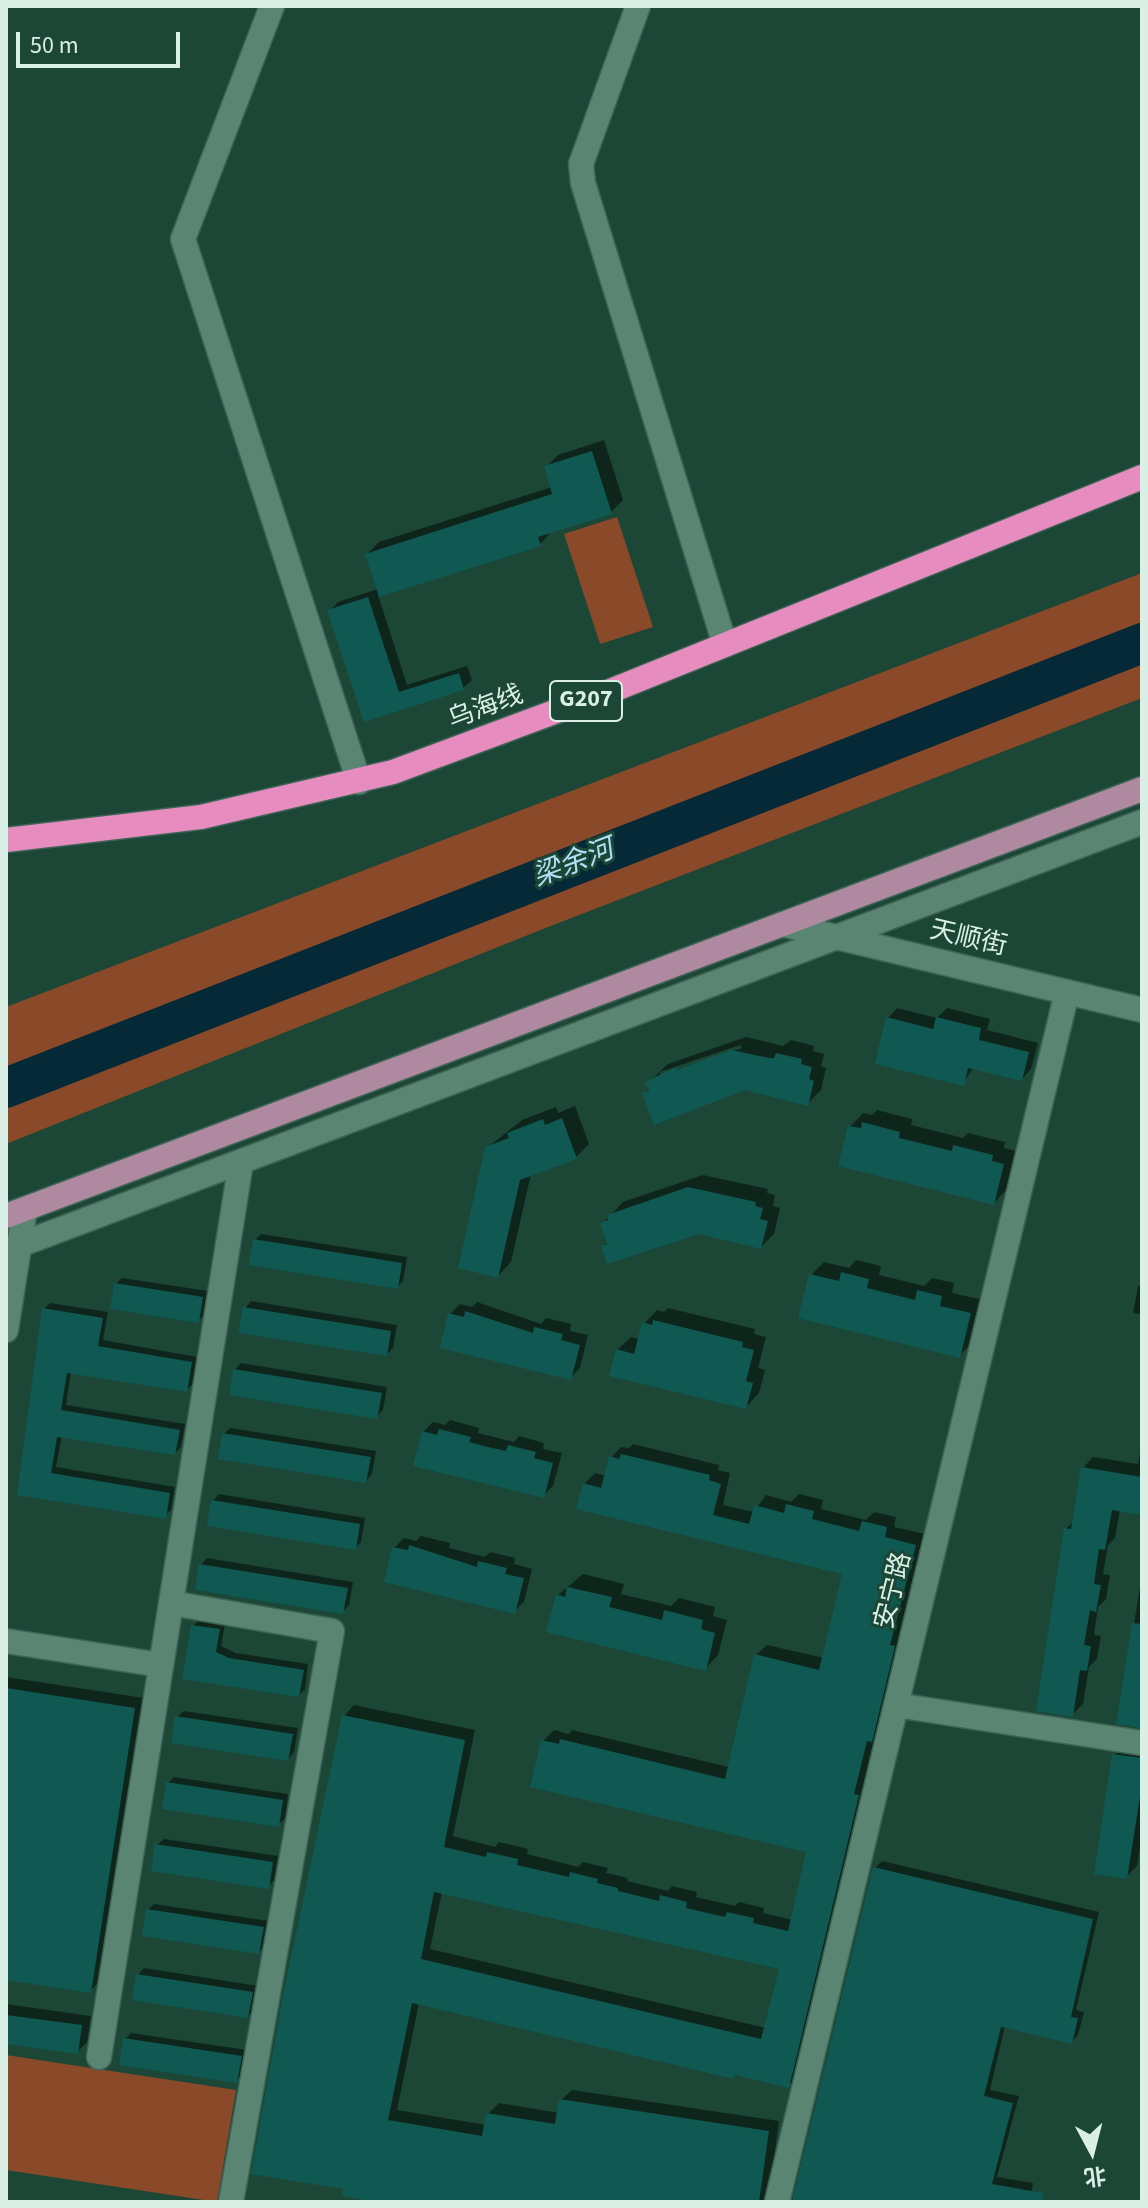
<!DOCTYPE html>
<html>
<head>
<meta charset="utf-8">
<style>
	body { margin:0 }
	#map { position:relative; width:1148px; height:2208px; overflow:hidden; background:#1c4636; font-family:"Source Sans 3","Noto Sans SC",sans-serif }
	canvas { display:block }
	.frame { position:absolute; inset:0; border:8px solid #daf0e6; pointer-events:none }
	.north { position:absolute; left:1052px; top:2112px; width:80px; height:80px; -webkit-text-stroke:6px #1c4636; paint-order:stroke; rotate:173deg; font-size:22px; font-weight:700; line-height:32px; text-align:center; color:#daf0e6 }
	.north::after { content:''; display:block; margin:auto; width:28px; height:36px; background:#daf0e6; clip-path:polygon(50% 0,100% 100%,50% 72%,0 100%) }
	.scale { position:absolute; left:16px; top:32px; width:164px; height:36px; box-sizing:border-box; border:4px solid #daf0e6; border-top:0; padding-left:10px; font-size:24px; line-height:28px; white-space:nowrap; color:#daf0e6; -webkit-text-stroke:6px #1c4636; paint-order:stroke }
</style>
</head>
<body>
<div id="map">
<canvas width="1148" height="2208"></canvas>
<div class="frame"></div>
<div class="north">北</div>
<div class="scale">50 m</div>
</div>
<script>
const c = document.querySelector('canvas').getContext('2d');
c.lineJoin = 'round';
function fill(path, color) { c.fillStyle = color; c.fill(path, 'evenodd'); }
const poly = rows => new Path2D(rows.map(r => 'M' + r).join(''));
function strokePath(path, color, width, dash) { c.strokeStyle = color; c.lineWidth = width; c.lineCap = dash ? 'butt' : 'round'; c.setLineDash(dash || []); c.stroke(path); }
function label(font, color, halo, rows, align = 'center') {
  c.font = font + ' "Source Sans 3","Noto Sans SC",sans-serif'; c.lineWidth = 6; c.setLineDash([]); c.textBaseline = 'middle'; c.strokeStyle = halo; c.fillStyle = color; for (const [text, x, y, turn = 0] of rows) {
    c.save(); c.translate(x, y); c.rotate((+turn || 0) * Math.PI / 180); c.textAlign = isNaN(turn) ? turn : align; if (halo) c.strokeText(text, 0, 0); c.fillText(text, 0, 0); c.restore();
  }
}
const green = poly([
	[617,517,653,627,600,644,564,534],
	[1142,573,1142,698,548,927,6,1144,6,1007],
	[6,2055,236,2090,217,2202,6,2170]
]);
const shadow = poly([
	[604,440,623,500,611,512,553,530,540,544,378,595,407,685,467,666,472,680,463,688,365,720,329,611,338,602,378,589,367,554,379,542,552,487,546,467,558,455],
	[897,1008,937,1018,947,1008,990,1019,987,1030,1038,1043,1031,1069,1022,1079,974,1067,963,1083,888,1018],
	[746,1037,783,1046,791,1040,814,1046,813,1051,824,1054,821,1066,826,1068,821,1090,807,1104,745,1088,645,1094,650,1088,648,1083,668,1064],
	[740,1045,742,1048,660,1076,660,1072],
	[575,1106,589,1144,576,1157,531,1174,511,1262,498,1276,487,1148,522,1120,556,1107,558,1113],
	[877,1110,912,1119,911,1125,963,1138,968,1133,1005,1142,1004,1148,1016,1151,1007,1189,994,1203,850,1127,863,1113,872,1115],
	[703,1175,768,1189,767,1193,775,1195,773,1206,780,1208,774,1234,761,1247,699,1232,603,1246,608,1242,602,1224,623,1202],
	[261,1234,407,1257,403,1281,397,1287,255,1240],
	[856,1260,881,1266,879,1275,924,1286,932,1278,954,1283,952,1293,983,1300,973,1342,959,1356,811,1275,824,1262,849,1268],
	[122,1278,208,1291,204,1315,198,1321,116,1284],
	[1142,1283,1142,1314,1133,1313,1138,1287],
	[251,1301,397,1325,393,1348,387,1354,245,1308],
	[477,1302,541,1324,546,1318,571,1324,570,1331,588,1335,580,1368,570,1378,450,1314,460,1304,472,1307],
	[50,1303,108,1312,103,1340,197,1357,193,1384,186,1390,71,1371,66,1405,185,1424,181,1447,175,1453,62,1435,56,1467,175,1487,171,1510,165,1516,19,1493,44,1309],
	[668,1308,755,1329,754,1334,766,1337,758,1368,765,1370,759,1393,746,1407,617,1350,631,1337,640,1339,644,1324,657,1310,664,1312],
	[241,1363,387,1387,383,1410,376,1417,235,1370],
	[450,1420,479,1428,478,1433,514,1442,519,1436,544,1443,543,1449,562,1453,553,1486,543,1496,423,1432,433,1422,445,1425],
	[230,1428,376,1451,372,1474,366,1481,224,1434],
	[1142,1441,1142,1513,1120,1509,1115,1538,1108,1545,1103,1574,1110,1575,1106,1599,1098,1607,1094,1635,1101,1636,1097,1659,1089,1667,1083,1704,1072,1715,1066,1529,1074,1521,1083,1468,1093,1457,1138,1464],
	[633,1444,719,1465,718,1470,730,1473,723,1505,754,1512,766,1495,791,1502,799,1494,823,1500,821,1509,866,1520,874,1512,896,1517,894,1527,925,1534,900,1634,904,1635,882,1729,875,1736,864,1783,869,1784,799,2075,788,2086,737,2073,733,2077,419,2003,397,2110,486,2125,488,2114,499,2103,559,2113,561,2100,572,2090,779,2121,768,2202,388,2202,344,1716,354,1705,475,1730,453,1836,495,1847,499,1842,528,1849,527,1854,578,1867,583,1862,608,1868,606,1873,628,1878,627,1881,668,1891,672,1886,697,1892,696,1897,735,1906,739,1902,764,1908,763,1913,793,1920,808,1851,543,1741,554,1730,569,1734,572,1730,729,1767,756,1655,767,1645,824,1658,845,1573,584,1484,595,1473,606,1476,611,1458,621,1447,629,1448],
	[442,1892,781,1968,766,2028,430,1949],
	[219,1494,365,1518,361,1542,355,1548,213,1501],
	[421,1536,450,1543,449,1548,485,1557,490,1552,515,1558,514,1564,532,1569,524,1602,514,1611,394,1548,404,1538,416,1541],
	[207,1558,353,1582,349,1605,343,1611,201,1565],
	[1142,1573,1142,1727,1119,1722],
	[583,1574,624,1584,621,1594,671,1606,679,1598,715,1607,713,1616,727,1620,718,1655,705,1669,558,1595],
	[199,1620,225,1624,221,1646,236,1653,308,1664,305,1689,299,1695,184,1677,193,1626],
	[6,1677,144,1698,100,1981,90,1991,6,1978],
	[184,1711,298,1728,294,1752,288,1759,177,1717],
	[1125,1744,1142,1746,1142,1835,1137,1866,1127,1876,1114,1755],
	[174,1777,288,1794,285,1818,278,1825,168,1783],
	[164,1839,278,1856,274,1880,268,1887,157,1845],
	[882,1861,1099,1912,1076,2010,1084,2012,1078,2035,1071,2042,1005,2026,990,2090,1019,2096,997,2177,1033,2183,1030,2202,794,2202,875,1868],
	[154,1904,269,1921,265,1945,259,1952,148,1910],
	[144,1968,258,1986,254,2010,248,2016,138,1975],
	[6,2004,91,2016,87,2042,77,2052,6,2042],
	[131,2033,247,2050,242,2075,236,2081,125,2039]
]);
const river = poly([
	[6,1088,1142,643]
]);
const building = poly([
	[592,451,612,514,538,537,541,546,379,597,365,554,552,494,544,466],
	[368,597,399,692,459,673,464,690,364,722,327,610],
	[886,1017,933,1029,936,1017,981,1028,979,1040,1029,1052,1022,1081,968,1068,964,1086,875,1064],
	[731,1050,769,1058,774,1058,776,1053,802,1059,801,1064,812,1067,809,1079,814,1081,808,1106,745,1090,654,1125,642,1093,649,1091,645,1082,676,1067,677,1070],
	[562,1118,577,1159,520,1180,498,1278,458,1268,485,1147,509,1138,507,1133,543,1119,545,1125],
	[862,1122,900,1132,899,1138,952,1151,953,1145,993,1155,992,1161,1004,1164,994,1205,838,1166,848,1126,861,1128],
	[688,1187,756,1202,755,1206,763,1208,760,1219,768,1221,761,1249,699,1234,607,1264,601,1246,607,1244,600,1223,608,1220,607,1215],
	[253,1239,402,1263,398,1289,249,1265],
	[841,1272,869,1279,867,1288,915,1300,917,1290,942,1296,940,1306,971,1313,960,1358,798,1318,809,1274,839,1281],
	[114,1283,203,1297,199,1323,110,1309],
	[243,1307,391,1331,387,1356,238,1333],
	[42,1308,103,1318,98,1346,192,1362,187,1392,67,1373,61,1410,180,1430,175,1455,57,1437,51,1473,170,1493,166,1519,17,1495],
	[465,1311,533,1333,534,1327,563,1334,561,1340,580,1345,571,1380,440,1348,448,1313,464,1317],
	[653,1320,743,1342,742,1347,754,1350,746,1381,753,1383,746,1409,609,1376,616,1349,634,1354,642,1322,652,1325],
	[233,1369,382,1393,377,1419,229,1395],
	[439,1429,471,1437,469,1442,488,1447,506,1451,508,1445,536,1452,534,1458,553,1463,544,1498,413,1466,422,1431,437,1435],
	[222,1433,371,1457,366,1483,218,1459],
	[621,1454,710,1475,709,1480,721,1484,713,1515,749,1524,754,1505,784,1513,786,1504,814,1511,812,1519,859,1531,862,1521,887,1527,885,1537,916,1545,890,1645,895,1646,872,1742,867,1741,854,1794,859,1795,789,2088,735,2075,734,2079,412,2003,388,2120,482,2136,486,2113,555,2124,559,2099,769,2131,759,2202,376,2202,342,2196,343,2189,251,2174,283,1996,342,1715,465,1740,444,1847,486,1857,487,1852,518,1859,517,1865,569,1877,570,1872,598,1879,597,1883,618,1888,618,1891,659,1901,660,1895,687,1902,686,1908,725,1917,727,1912,754,1918,753,1923,788,1931,806,1852,530,1787,541,1740,559,1744,560,1739,725,1779,754,1654,819,1670,842,1574,576,1509,583,1483,601,1488,609,1456,619,1459],
	[434,1892,779,1969,761,2039,421,1959],
	[1081,1467,1142,1477,1142,1515,1112,1510,1105,1550,1099,1549,1094,1584,1101,1585,1096,1612,1090,1610,1084,1645,1091,1646,1087,1671,1080,1670,1073,1717,1036,1711,1064,1528,1071,1529],
	[211,1500,360,1524,356,1550,207,1526],
	[409,1545,477,1567,478,1561,507,1568,505,1574,524,1578,515,1614,384,1582,392,1547,408,1550],
	[199,1564,348,1588,343,1614,195,1590],
	[567,1587,612,1597,609,1607,662,1620,664,1610,703,1620,701,1629,715,1633,706,1671,546,1632,556,1594,565,1597],
	[1132,1623,1142,1624,1142,1728,1116,1724],
	[191,1625,220,1629,216,1652,229,1658,304,1670,299,1697,182,1679],
	[6,1688,135,1708,91,1993,6,1980],
	[175,1716,293,1734,288,1761,171,1743],
	[1112,1754,1142,1758,1142,1784,1127,1879,1094,1874],
	[166,1782,283,1800,279,1827,162,1809],
	[155,1844,273,1862,269,1889,151,1871],
	[873,1867,1093,1919,1071,2017,1078,2018,1072,2044,1001,2027,984,2096,1013,2103,992,2184,1043,2193,1043,2202,792,2202],
	[146,1909,264,1927,259,1954,142,1936],
	[136,1974,253,1992,248,2018,132,2000],
	[6,2015,82,2025,78,2054,6,2044],
	[123,2038,242,2056,237,2083,119,2065]
]);
const minor = poly([
	[272,6,183,239,359,782],
	[638,6,581,164,583,183,725,645],
	[782,924,1142,1010],
	[6,1250,1142,822],
	[6,1330,25,1209],
	[171,1603,332,1631,231,2202],
	[6,1641,161,1665],
	[896,1705,1142,1743],
	[99,2057,241,1162],
	[777,2202,1067,992]
]);
const major = poly([
	[6,1216,1142,789]
]);
const highway = poly([
	[6,840,201,817,393,772,608,692,1142,477]
]);
const shields = [
	[586,701,72]
];
const shieldNames = [
	["G207",586,701]
];
const streetNames = [
	["乌海线",486,709,-21],
	["天顺街",968,940,13],
	["安宁路",895,1591,-76]
];
const waterNames = [
	["梁余河",574,865,-21]
];
fill(green, '#8a4a2a');
fill(shadow, '#0007');
strokePath(river, '#052936', 40);
fill(building, '#0f5952');
strokePath(minor, '#3d6355', 27);
strokePath(major, '#3d6355', 27);
strokePath(highway, '#3d6355', 27);
strokePath(minor, '#5b8573', 24);
strokePath(major, '#ae89a0', 24);
strokePath(highway, '#e68cbe', 24);
for (const [x, y, w] of shields) { const box = new Path2D(); box.roundRect(x - w / 2, y - 20, w, 40, 6); c.fillStyle = '#1c4636'; c.fill(box); strokePath(box, '#daf0e6', 2); }
label('bold 24px', '#daf0e6', null, shieldNames);
label('26px', '#daf0e6', '#1c4636', streetNames);
label('italic 28px', '#b0e0f5', '#1c4636', waterNames);
</script>
</body>
</html>
